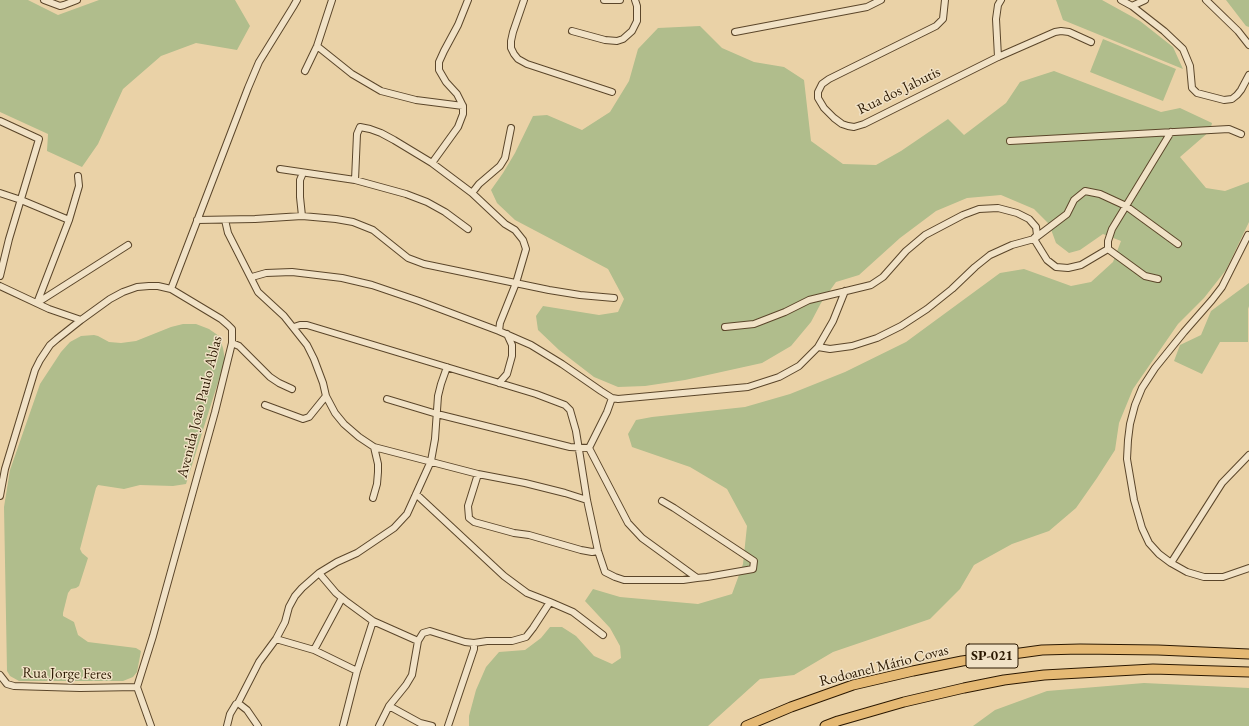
<!DOCTYPE html>
<html>
<head>
<meta charset="utf-8">
<style>
	body { margin:0 }
	canvas { display:block; background:#ead2a7 }
</style>
</head>
<body>
<canvas width="1249" height="726"></canvas>
<script>
const c = document.querySelector('canvas').getContext('2d');
c.lineJoin = 'round';
function fill(path, color) { c.fillStyle = color; c.fill(path, 'evenodd'); }
const poly = rows => new Path2D(rows.map(r => 'M' + r).join(''));
function strokePath(path, color, width, dash) { c.strokeStyle = color; c.lineWidth = width; c.lineCap = dash ? 'butt' : 'round'; c.setLineDash(dash || []); c.stroke(path); }
function label(font, color, halo, rows, align = 'center') {
  c.font = font + ' "EB Garamond",serif'; c.lineWidth = 3; c.setLineDash([]); c.textBaseline = 'middle'; c.strokeStyle = halo; c.fillStyle = color; for (const [text, x, y, turn = 0] of rows) {
    c.save(); c.translate(x, y); c.rotate((+turn || 0) * Math.PI / 180); c.textAlign = isNaN(turn) ? turn : align; if (halo) c.strokeText(text, 0, 0); c.fillText(text, 0, 0); c.restore();
  }
}
const green = poly([
	[0,0,28,0,58,15,99,0,235,0,250,26,237,50,196,43,161,56,123,89,98,144,82,167,47,151,48,134,0,112],
	[1056,0,1102,0,1140,21,1173,47,1183,69,1063,20],
	[1226,0,1249,0,1249,27,1246,26],
	[700,26,722,48,754,62,784,67,804,80,811,141,843,164,876,165,901,151,948,119,964,135,1006,103,1020,82,1054,71,1161,112,1180,108,1212,123,1210,131,1180,157,1206,188,1225,191,1249,182,1249,222,1226,270,1204,298,1178,324,1133,389,1119,423,1115,450,1097,478,1076,508,1049,531,1012,544,974,565,960,589,930,619,833,652,794,675,760,679,708,726,469,726,469,716,476,690,486,667,499,652,525,650,541,638,550,627,562,627,576,636,594,656,612,664,621,658,620,646,610,628,585,601,593,589,620,597,698,604,732,594,743,564,747,526,727,489,690,467,632,447,628,434,636,420,652,417,745,407,790,394,845,372,906,342,1000,273,1024,269,1071,286,1091,282,1113,262,1121,241,1103,234,1080,250,1069,253,1056,243,1049,224,1034,209,1001,195,967,198,936,211,900,238,859,275,836,282,821,303,811,322,791,346,762,363,685,380,645,386,618,387,594,377,559,350,538,330,536,316,543,306,599,315,618,312,624,299,608,269,515,220,497,203,491,190,503,173,515,153,533,116,547,115,582,130,610,112,629,81,638,49,658,28],
	[1103,39,1176,69,1163,101,1090,72],
	[1249,283,1249,306,1248,309,1248,342,1220,342,1202,374,1174,361,1180,345,1201,335,1211,311],
	[183,324,196,324,209,329,219,336,223,348,225,360,186,484,173,486,140,485,124,489,98,485,96,488,80,549,82,553,88,558,79,586,76,588,71,589,68,593,63,613,63,616,74,622,78,635,88,642,136,648,141,651,137,672,133,677,123,681,19,681,10,676,7,671,4,507,10,470,40,384,61,352,70,342,81,336,94,335,98,336,109,342,121,343,136,341,171,327],
	[1144,683,1249,688,1249,726,973,726,995,710,1047,691]
]);
const minor = poly([
	[44,0,60,6,64,5,77,0],
	[524,0,513,32,511,41,511,48,514,54,518,59,527,64,612,92],
	[604,0,620,0],
	[945,0,943,19,936,26,829,79,822,84,818,92,818,98,824,108,834,118,842,124,848,126,854,127,864,124,998,57,1055,32,1061,31,1069,32,1091,42],
	[1121,0,1132,6,1164,31,1183,49,1190,66,1192,88,1197,93,1224,100,1232,99,1237,95,1241,90,1249,75],
	[1206,0,1238,31,1249,45],
	[1132,6,1145,0],
	[572,31,605,40,617,41,623,39,632,31,637,21,637,6,635,0],
	[735,32,867,7,881,0],
	[317,46,352,74,381,91,416,100,463,106],
	[998,57,996,19,998,5,1001,0],
	[305,71,317,46,332,0],
	[0,121,39,139,9,239,0,276],
	[1010,141,1229,129,1241,134],
	[432,163,458,127,463,114,463,106,457,94,446,82,439,70,439,62,444,51,458,25,468,0],
	[280,169,355,180,406,194,427,202,445,212,468,229],
	[355,180,357,134,360,127,370,129,381,133,394,140,432,163,472,193,505,224,515,230,523,240,526,249,516,283,500,323,499,331],
	[0,193,21,200,69,220],
	[472,193,479,184,500,166,505,158,511,128],
	[302,216,300,197,300,180,303,173],
	[197,220,255,219,302,216,336,219,353,222,373,230,408,258,424,264,549,290,580,295,614,298],
	[225,220,228,233,258,292,284,316,307,345,314,359,323,383,326,396,335,413,344,424,359,437,374,447,478,474,525,483,565,493,587,500],
	[1248,235,1222,287,1212,300,1184,332,1155,368,1142,388,1135,405,1130,424,1128,440,1127,459,1134,500,1142,528,1149,543,1159,554,1171,563,1187,572,1204,577,1223,577,1249,568],
	[1034,239,1047,260,1056,267,1068,268,1081,265,1108,249],
	[252,277,266,273,292,272,342,278,372,285,419,301,499,331,531,345,562,364,601,391,612,398,618,399,748,387,779,377,799,366,818,347,833,321,845,291],
	[1158,279,1145,276,1108,249,1108,241,1112,229,1171,132],
	[0,286,49,309,81,320],
	[171,289,248,88,259,62,293,7,297,0],
	[37,303,69,220,79,186,78,176],
	[37,303,128,245],
	[294,327,300,325,307,325,536,394,565,405,570,410,576,431,587,500,598,551,605,572,615,577,624,580,683,580,697,578],
	[725,327,754,324,785,312,809,300,871,285,883,277,906,251,925,235,963,215,979,209,998,208,1017,213,1029,219,1036,227,1037,235,1034,238],
	[232,343,239,346,270,377,279,383,292,389],
	[818,347,830,349,852,346,877,338,901,326,927,309,952,289,975,267,990,255,1012,245,1034,239,1067,214,1074,200,1085,191,1100,194,1126,206,1178,244],
	[499,383,507,374,512,356,512,345,507,334],
	[612,398,607,412,589,448,628,523,642,538,697,578,707,577,753,569,754,561,674,508,662,501],
	[387,399,437,414,570,447,589,448],
	[265,405,303,419,309,417,326,396],
	[478,474,468,506,469,518,474,522,514,533,529,535,581,550,592,552,598,551],
	[416,494,504,576,527,593,550,602,573,612,603,635],
	[0,496,5,469,35,370,40,360,50,345,57,339,81,320,110,299,123,292,137,287,149,286,158,286,171,289,221,319,228,325,232,329,232,343,215,412,153,636,137,687,151,726],
	[373,498,377,484,378,472,378,464,374,447],
	[1171,563,1222,483,1249,455],
	[319,573,336,593,347,602,373,621,418,641],
	[276,639,314,650,357,671],
	[314,650,342,598],
	[0,675,7,684,14,686,80,688,137,687],
	[238,703,259,662,276,639,285,622,289,607,295,596,302,588,319,573,337,562,357,553,394,528,407,514,431,461,435,439,438,396,441,384,447,367],
	[389,706,420,723,432,726],
	[227,726,230,714,236,704,238,703,247,710,258,726],
	[343,726,357,671,373,621],
	[379,726,389,706,406,685,412,675,418,641,423,633,430,631,465,642,474,643,487,641,512,641,526,637,533,628,550,602],
	[448,726,474,649,474,643]
]);
const highway = poly([
	[746,726,791,707,853,685,913,671,962,661,1042,650,1080,649,1158,650,1249,654],
	[825,726,838,721,904,702,964,688,1004,680,1044,675,1153,669,1249,672]
]);
const shields = [
	[992,656,52]
];
const shieldNames = [
	["SP-021",992,656]
];
const streetNames = [
	["Rua dos Jabutis",899,91,-26],
	["Avenida João Paulo Ablas",200,407,-76],
	["Rodoanel Mário Covas",884,666,-14],
	["Rua Jorge Feres",67,674,1]
];
fill(green, '#b0bd8c');
strokePath(minor, '#5b462a', 8);
strokePath(highway, '#2b1800', 11);
strokePath(minor, '#f1e2c6', 6);
strokePath(highway, '#e5b974', 9);
for (const [x, y, w] of shields) { const box = new Path2D(); box.roundRect(x - w / 2, y - 12, w, 24, 3); c.fillStyle = '#f1e2c6'; c.fill(box); strokePath(box, '#2b1800', 1); }
label('bold 14px', '#2b1800', null, shieldNames);
label('15px', '#2b1800', '#f1e2c6', streetNames);
</script>
</body>
</html>
